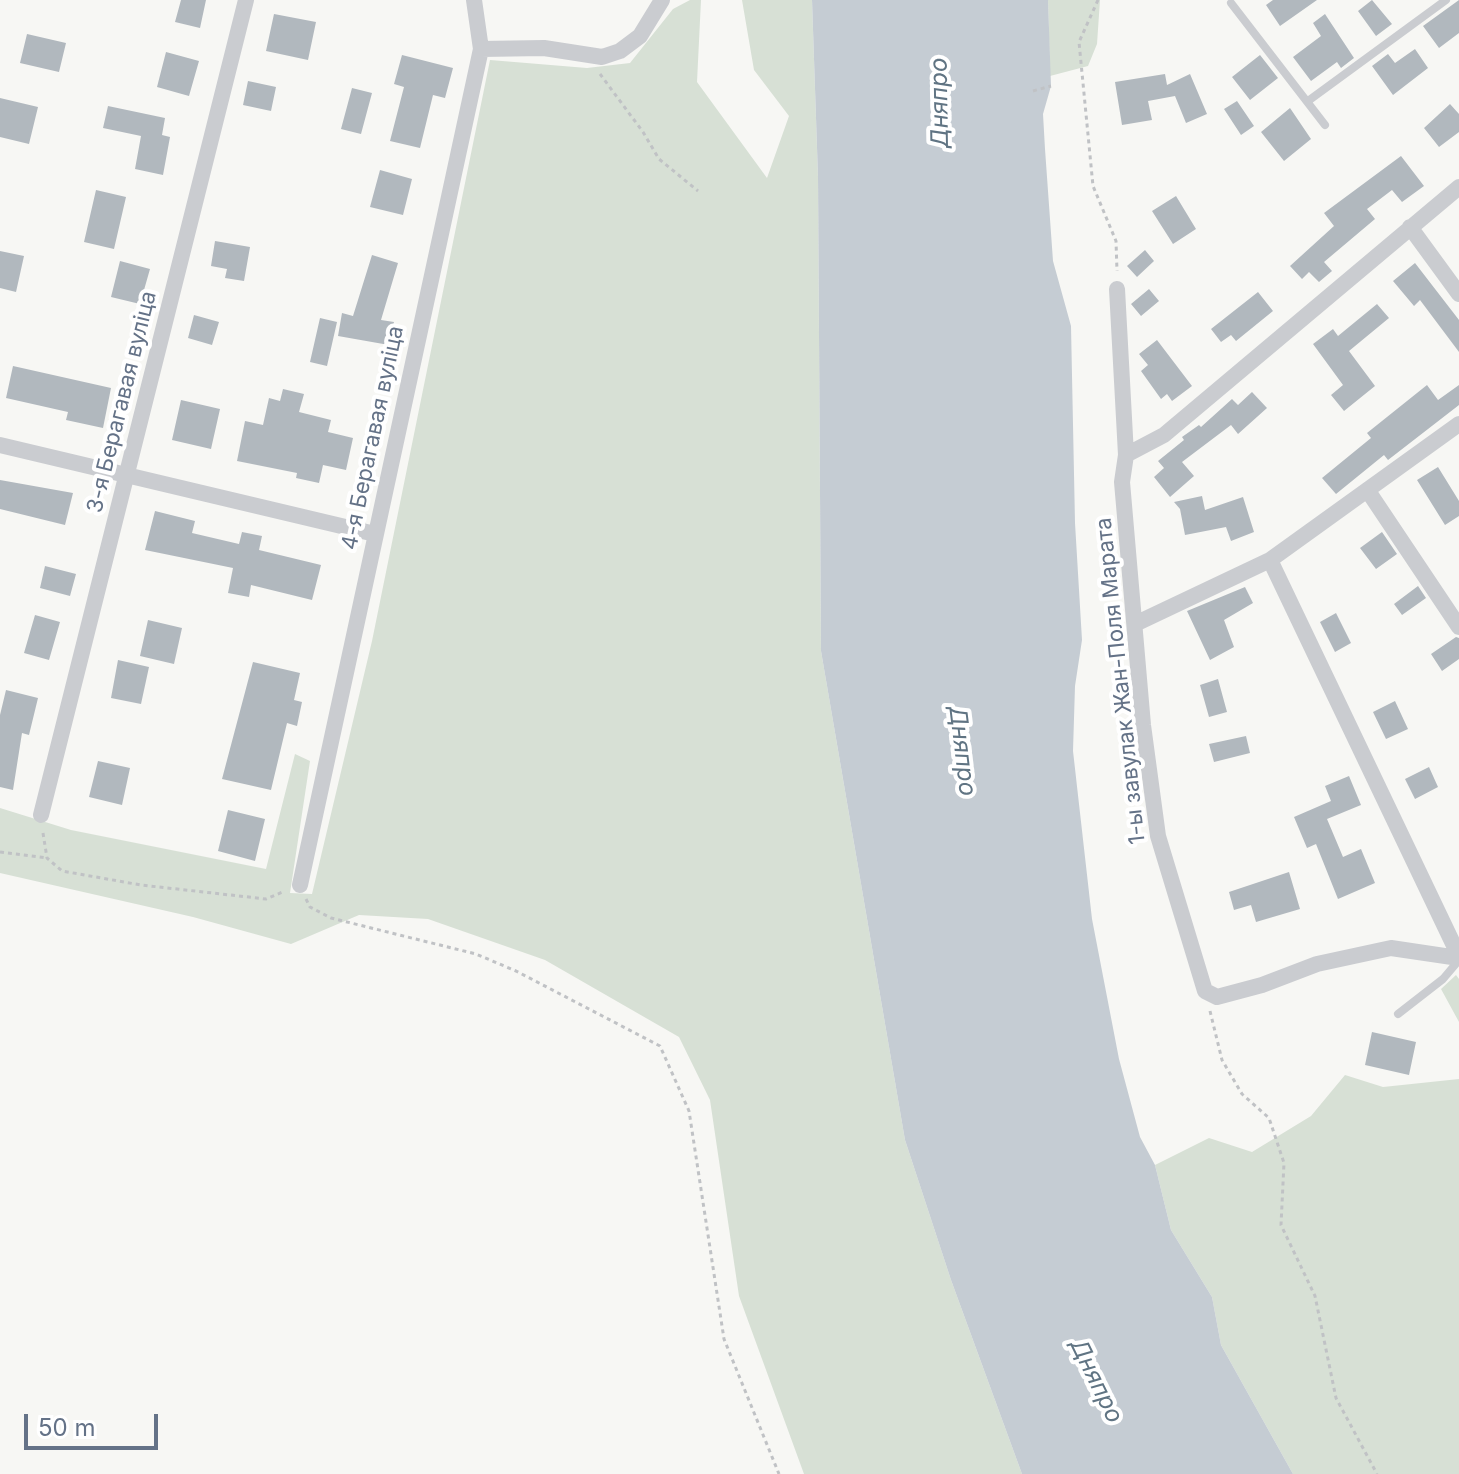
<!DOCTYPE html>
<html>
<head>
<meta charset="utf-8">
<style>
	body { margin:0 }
	#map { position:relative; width:1459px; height:1474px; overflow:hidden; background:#f7f7f4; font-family:Inter,sans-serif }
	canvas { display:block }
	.scale { position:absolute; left:24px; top:1414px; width:134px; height:36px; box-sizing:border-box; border:4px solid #647287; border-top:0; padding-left:10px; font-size:24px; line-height:28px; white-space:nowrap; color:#647287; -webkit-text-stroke:6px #fff; paint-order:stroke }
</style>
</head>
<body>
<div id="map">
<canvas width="1459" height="1474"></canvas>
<div class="scale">50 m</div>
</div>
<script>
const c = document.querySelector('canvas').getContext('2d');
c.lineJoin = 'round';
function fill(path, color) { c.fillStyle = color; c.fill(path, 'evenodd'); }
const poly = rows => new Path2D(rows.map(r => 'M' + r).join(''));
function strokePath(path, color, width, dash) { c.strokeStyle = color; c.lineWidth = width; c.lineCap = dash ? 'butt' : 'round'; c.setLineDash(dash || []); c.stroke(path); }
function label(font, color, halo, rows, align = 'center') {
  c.font = font + ' Inter,sans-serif'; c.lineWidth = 8; c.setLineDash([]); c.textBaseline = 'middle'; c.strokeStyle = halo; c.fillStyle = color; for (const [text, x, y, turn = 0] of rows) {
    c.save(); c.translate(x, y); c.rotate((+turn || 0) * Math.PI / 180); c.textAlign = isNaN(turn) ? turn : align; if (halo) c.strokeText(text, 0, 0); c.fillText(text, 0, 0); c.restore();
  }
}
const green = poly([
	[690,0,701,0,697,82,767,178,789,116,754,70,742,0,812,0,818,177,821,651,905,1140,951,1280,1022,1474,804,1474,739,1296,710,1100,679,1037,545,960,428,919,359,915,291,944,193,917,0,873,0,808,71,830,266,869,295,754,310,761,290,893,312,894,372,641,490,60,587,68,630,63,673,9],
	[1048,0,1100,0,1097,44,1088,66,1050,76],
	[1456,975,1459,979,1459,1022,1441,989],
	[1345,1075,1383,1087,1459,1079,1459,1474,1293,1474,1221,1345,1212,1297,1171,1230,1155,1165,1209,1138,1252,1152,1311,1116]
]);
const water = poly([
	[812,0,1048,0,1051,86,1043,114,1045,149,1053,261,1071,326,1075,523,1082,640,1075,686,1073,751,1092,919,1119,1059,1140,1137,1155,1165,1171,1230,1212,1297,1221,1345,1293,1474,1022,1474,951,1280,905,1140,821,651,818,177]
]);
const building = poly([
	[181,0,206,0,200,28,175,22],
	[1273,0,1317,0,1280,26,1266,5],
	[1372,0,1392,24,1376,36,1358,11],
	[1459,0,1459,33,1439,48,1423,26],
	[274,14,316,22,308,60,266,51],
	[1325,14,1354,58,1341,68,1337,62,1311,81,1293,57,1321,36,1313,23],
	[27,34,66,43,59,72,20,63],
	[1415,49,1428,68,1393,95,1372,66,1388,54,1395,63],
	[166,52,199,61,189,96,157,87],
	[402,55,453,68,445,98,433,95,420,148,390,141,404,87,394,84],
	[1260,55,1278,78,1250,100,1232,77],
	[1165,74,1167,85,1190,74,1207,114,1186,123,1175,96,1148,101,1152,120,1122,125,1115,82],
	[248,81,276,87,271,111,243,105],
	[352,88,372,93,361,134,341,129],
	[0,98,38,107,29,144,0,137],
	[1237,101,1254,126,1241,135,1224,109],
	[1450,104,1459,114,1459,132,1439,147,1424,128],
	[108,106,165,118,162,135,170,137,163,175,135,169,141,136,103,128],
	[1290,108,1311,139,1284,161,1261,132],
	[1401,156,1424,186,1402,202,1392,190,1367,209,1375,219,1324,262,1332,271,1319,282,1309,272,1302,279,1290,266,1334,226,1324,213],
	[380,170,412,179,403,215,370,207],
	[96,190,126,197,114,249,84,242],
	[1176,196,1196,229,1173,244,1152,211],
	[215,241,250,247,244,281,225,278,227,269,211,266],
	[1145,250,1154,261,1137,277,1127,266],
	[0,251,24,256,16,292,0,288],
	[372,255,398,263,381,320,394,322,389,345,338,336,342,313,353,316],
	[120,261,150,269,140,304,111,297],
	[1415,263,1459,320,1459,352,1420,300,1414,306,1393,281],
	[1149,289,1159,301,1141,316,1131,304],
	[1258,292,1273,311,1236,341,1231,335,1221,342,1211,329],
	[1377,304,1389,318,1349,351,1375,386,1344,411,1331,395,1343,385,1313,344,1333,329,1338,336],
	[194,315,219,322,212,345,188,338],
	[320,318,337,322,327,366,310,362],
	[1157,340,1192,386,1172,401,1167,394,1161,399,1141,371,1148,365,1139,354],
	[13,366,111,388,103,428,66,420,68,412,6,398],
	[1427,385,1438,400,1459,385,1459,405,1388,460,1384,455,1336,494,1322,478,1371,438,1367,433],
	[283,389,304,394,299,412,331,420,328,432,353,438,346,470,323,465,319,483,296,478,297,473,237,461,245,421,263,425,269,398,280,401],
	[1252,392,1267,408,1238,434,1231,425,1182,462,1194,476,1170,497,1154,477,1164,468,1158,461,1184,440,1182,437,1199,425,1201,427,1232,399,1238,405],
	[181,400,220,409,211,449,172,440],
	[1438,467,1459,501,1459,516,1445,525,1417,480],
	[0,480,73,493,65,525,0,509],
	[1202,496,1205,510,1243,497,1254,532,1231,541,1226,527,1185,535,1180,509,1174,502],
	[155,511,195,521,192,533,239,544,242,532,262,536,259,550,321,565,312,600,251,585,249,597,228,593,233,568,145,550],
	[1382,532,1397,554,1376,569,1360,548],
	[45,566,76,574,70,596,40,588],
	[1418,586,1426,598,1402,615,1394,604],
	[1245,587,1253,603,1224,620,1234,647,1210,660,1187,611],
	[1336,613,1351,643,1335,652,1320,622],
	[35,615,60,622,49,660,24,653],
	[148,620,182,628,174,664,140,656],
	[1456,637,1459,638,1459,659,1442,671,1431,654],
	[118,660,149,667,141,704,111,698],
	[253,662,300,673,294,700,302,702,297,726,287,723,271,790,222,779],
	[1218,679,1227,712,1209,717,1200,685],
	[6,690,38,698,29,735,22,733,13,790,0,787,0,715],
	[1395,701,1408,729,1386,739,1373,712],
	[1246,736,1250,753,1214,762,1209,744],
	[98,761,130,768,122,805,89,797],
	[1429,767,1438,787,1415,799,1405,779],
	[1349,776,1361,805,1327,819,1343,857,1361,849,1375,883,1338,899,1316,844,1307,848,1294,817,1331,801,1325,786],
	[228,810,265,819,255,861,218,851],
	[1289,872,1300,909,1256,922,1251,905,1234,910,1229,892],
	[1372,1032,1416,1042,1409,1075,1365,1065]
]);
const path = poly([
	[1098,0,1079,42,1093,186,1116,241,1117,271],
	[600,74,643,132,659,159,698,191],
	[1033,91,1051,86],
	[43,833,47,858,62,871,141,885,266,899,285,891],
	[0,852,47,858],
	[306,899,310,907,331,918,476,954,516,971,660,1046,689,1111,724,1339,779,1474],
	[1210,1011,1222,1060,1242,1094,1269,1118,1284,1163,1281,1225,1315,1296,1336,1398,1377,1474]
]);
const lane = poly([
	[1231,3,1325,125],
	[1308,101,1446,0],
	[1398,1014,1443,979,1459,960]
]);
const street = poly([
	[481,49,544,48,602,57,620,51,640,36,662,0],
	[1410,227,1459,294],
	[1117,289,1126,455,1122,482,1143,725,1158,836,1205,991,1217,997,1262,985,1317,964,1391,948,1459,958],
	[0,445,375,534],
	[1126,455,1164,435,1459,187],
	[1368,491,1459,627],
	[1270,560,1459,956],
	[1135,624,1270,560,1459,424],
	[41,815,246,0],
	[300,885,481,49,474,0]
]);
const streetNames = [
	["3-я Берагавая вуліца",122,402,-76],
	["4-я Берагавая вуліца",373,438,-78],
	["1-ы завулак Жан-Поля Марата",1121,681,-96]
];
const waterNames = [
	["Дняпро",940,103,-91],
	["Дняпро",962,751,83],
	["Дняпро",1096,1381,64]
];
fill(green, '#d7e0d5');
fill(water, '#c5ccd3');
fill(building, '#b1b8be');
strokePath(path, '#c0c2c5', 3, [4, 4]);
strokePath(lane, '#caccd0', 8);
strokePath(street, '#caccd0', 16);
label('22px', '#647287', '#fff', streetNames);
label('italic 24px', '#607483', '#fff', waterNames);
</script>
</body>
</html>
